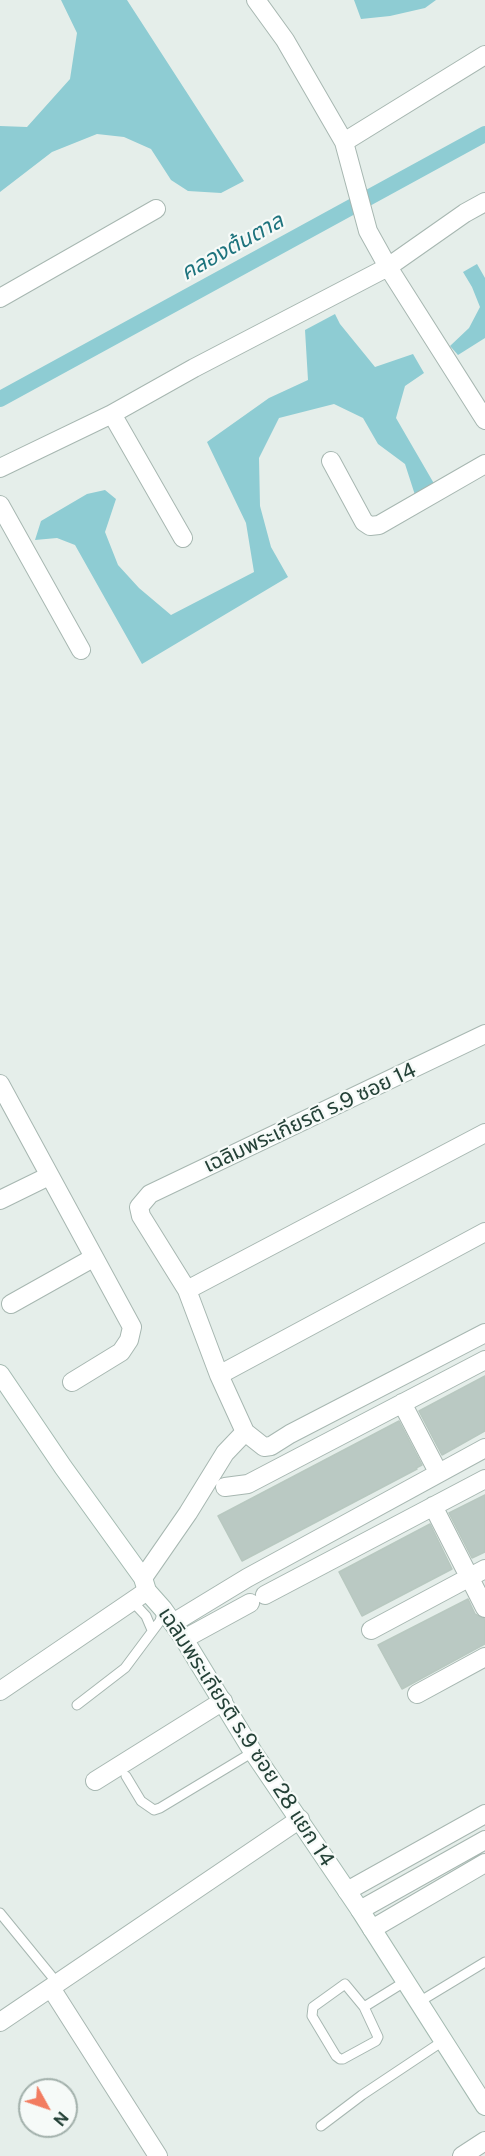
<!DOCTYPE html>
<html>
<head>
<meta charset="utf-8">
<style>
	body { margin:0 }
	#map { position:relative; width:485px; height:2156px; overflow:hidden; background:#e5eeea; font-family:"Public Sans",sans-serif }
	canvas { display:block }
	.north { position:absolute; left:18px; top:2078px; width:60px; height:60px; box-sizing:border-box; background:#f6faf8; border:2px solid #a2b0ab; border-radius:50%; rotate:130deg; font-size:16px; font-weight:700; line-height:24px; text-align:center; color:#244137 }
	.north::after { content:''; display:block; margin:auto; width:21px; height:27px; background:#f27c60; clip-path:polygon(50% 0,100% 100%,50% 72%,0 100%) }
</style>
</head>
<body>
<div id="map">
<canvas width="485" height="2156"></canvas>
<div class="north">N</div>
</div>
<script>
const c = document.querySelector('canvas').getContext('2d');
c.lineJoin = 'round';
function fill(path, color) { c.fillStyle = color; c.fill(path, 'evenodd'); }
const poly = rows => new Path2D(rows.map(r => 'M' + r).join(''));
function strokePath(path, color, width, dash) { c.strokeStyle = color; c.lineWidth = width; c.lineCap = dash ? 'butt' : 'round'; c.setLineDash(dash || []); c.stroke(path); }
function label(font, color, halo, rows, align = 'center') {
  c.font = font + ' "Public Sans","Noto Sans Thai",sans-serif'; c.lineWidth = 4.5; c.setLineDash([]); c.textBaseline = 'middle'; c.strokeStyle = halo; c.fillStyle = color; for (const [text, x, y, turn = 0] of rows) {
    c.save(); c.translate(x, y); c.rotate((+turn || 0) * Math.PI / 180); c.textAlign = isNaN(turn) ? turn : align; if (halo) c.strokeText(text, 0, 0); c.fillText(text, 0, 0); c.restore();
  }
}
const water = poly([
	[61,0,127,0,244,181,221,193,188,191,171,180,151,149,124,137,97,134,52,152,0,192,0,126,27,127,70,79,77,33],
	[354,0,436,0,425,8,390,16,361,19],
	[477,264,485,278,485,338,458,355,450,346,469,328,480,307,472,287,463,272],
	[335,314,340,324,375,367,413,354,424,373,405,386,396,418,436,487,415,495,405,464,378,444,363,418,334,404,279,418,259,458,260,506,271,547,288,577,142,664,75,545,57,538,35,540,41,521,87,494,105,490,116,499,105,532,118,565,139,588,171,615,254,572,246,523,207,442,269,398,308,380,305,330]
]);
const canal = poly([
	[0,399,485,134]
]);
const building = poly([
	[485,1376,485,1431,442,1455,419,1411,485,1376],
	[399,1421,422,1465,416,1468,417,1469,242,1561,218,1516,399,1421],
	[485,1495,485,1552,472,1558,449,1513,485,1495],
	[430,1524,452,1569,362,1616,339,1572,430,1524],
	[468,1599,475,1614,485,1619,485,1644,402,1689,378,1645,468,1599]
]);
const lane = poly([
	[132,1601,146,1616,152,1630],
	[77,1705,125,1668,160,1621,163,1609],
	[126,1776,141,1801,154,1810,160,1808,253,1752],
	[0,1913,58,1984],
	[419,2002,485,1962],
	[364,2007,378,2037,376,2041,343,2059,340,2059,336,2056,312,2016,313,2007,345,1984,364,2007,406,1981],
	[321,2126,362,2095,443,2041]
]);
const street = poly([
	[256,0,285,40,344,142,368,231,388,267,485,420],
	[344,142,485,55],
	[0,298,156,209],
	[112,414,183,538],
	[331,461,364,522,370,526,379,525,485,464],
	[0,468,112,414,194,368,388,267,465,213,485,202],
	[0,505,81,650],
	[485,1034,150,1194,139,1207,141,1216,187,1290,219,1375,245,1432,264,1447,271,1446,290,1434,485,1333],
	[0,1084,132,1327,129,1340,121,1352,72,1382],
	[0,1200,49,1176],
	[187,1290,485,1133],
	[11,1304,93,1258],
	[219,1375,485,1232],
	[402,1403,438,1472],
	[225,1487,248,1484,485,1360],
	[433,1506,485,1608],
	[143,1578,188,1513,225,1453,245,1432],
	[265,1595,485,1479],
	[173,1623,247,1578,485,1448],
	[371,1630,485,1569],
	[184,1639,250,1603],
	[0,1691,147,1591],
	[417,1694,485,1657],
	[95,1781,223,1701],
	[347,1891,485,1814],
	[360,1910,485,1840],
	[372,1929,485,1863],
	[51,1988,158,2156],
	[0,2022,300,1819],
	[462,2156,485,2141]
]);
const secondary = poly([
	[0,1374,63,1467,143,1578,147,1591,163,1609,184,1639,253,1752,360,1910,485,2106]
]);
const streetNames = [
	["เฉลิมพระเกียรติ ร.9 ซอย 14",310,1118,-25],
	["เฉลิมพระเกียรติ ร.9 ซอย 28 แยก 14",246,1737,57]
];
const waterNames = [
	["คลองต้นตาล",232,247,-29]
];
fill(water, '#8eccd3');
strokePath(canal, '#8eccd3', 16);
fill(building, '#bac9c3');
strokePath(building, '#b8c8c0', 1.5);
strokePath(lane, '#a7b7b1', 11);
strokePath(street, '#a7b7b1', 20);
strokePath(secondary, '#a4bab1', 20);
strokePath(lane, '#fff', 9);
strokePath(street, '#fff', 18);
strokePath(secondary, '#fff', 18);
label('21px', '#244137', '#f6faf8', streetNames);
label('italic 22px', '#1d737d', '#f6faf8', waterNames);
</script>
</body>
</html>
